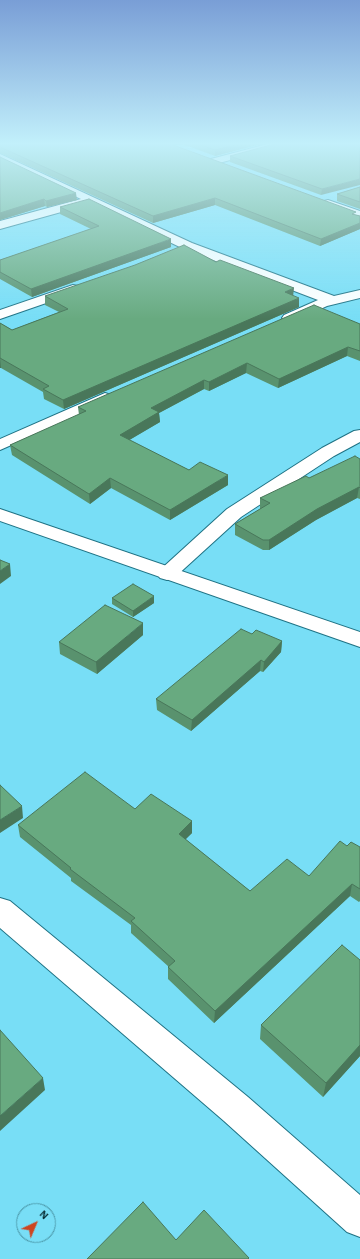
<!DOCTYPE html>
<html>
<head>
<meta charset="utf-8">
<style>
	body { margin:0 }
	#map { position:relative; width:360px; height:1259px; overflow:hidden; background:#78def6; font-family:"Alegreya Sans",sans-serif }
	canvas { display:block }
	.north { position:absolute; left:16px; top:1203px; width:40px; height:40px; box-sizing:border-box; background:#78def6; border:1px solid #4994a5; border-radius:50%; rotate:44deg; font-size:11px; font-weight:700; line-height:16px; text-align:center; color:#03252c }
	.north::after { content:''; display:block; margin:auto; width:14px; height:18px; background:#ce4520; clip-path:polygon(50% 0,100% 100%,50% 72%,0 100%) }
</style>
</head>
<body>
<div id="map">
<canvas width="360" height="1259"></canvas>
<div class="north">N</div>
</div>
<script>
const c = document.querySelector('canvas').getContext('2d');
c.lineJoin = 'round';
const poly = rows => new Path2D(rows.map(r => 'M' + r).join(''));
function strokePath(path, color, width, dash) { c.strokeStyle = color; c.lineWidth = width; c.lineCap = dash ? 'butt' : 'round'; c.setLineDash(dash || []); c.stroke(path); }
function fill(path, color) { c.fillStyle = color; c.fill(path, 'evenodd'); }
const minor = poly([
	[275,142,293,142,292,144,215,164,210,161,211,159,275,142],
	[0,154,192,243,334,296,360,290,360,298,327,306,294,321,289,322,284,321,282,318,284,315,318,300,184,249,90,204,0,229,0,221,81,199,0,161,0,154],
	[328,200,360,211,360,219,324,205,322,203,324,201,328,200],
	[73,285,78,286,80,289,78,292,0,319,0,310,73,285],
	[105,393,111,395,113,398,111,401,0,450,0,439,105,393],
	[360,430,360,442,334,456,241,517,174,578,167,580,160,578,157,574,160,570,227,509,322,448,354,431,360,430],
	[0,898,10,901,248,1097,360,1195,360,1237,347,1232,224,1121,0,928,0,898]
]);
const secondary = poly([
	[0,509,360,632,360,647,0,521,0,509]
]);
const wall = poly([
	[0,142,356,215,360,216,360,229,320,246,215,205,153,223,0,153],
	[177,142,268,142,215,156],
	[360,142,321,195,230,162,230,156],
	[0,157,77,200,47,207,45,206,0,220],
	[360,187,360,209,337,201,337,194],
	[60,207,171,247,32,297,0,279,0,260,91,229,60,214],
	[216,262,293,295,299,307,64,409,44,399,43,392,1,368,0,368,0,323,12,330,59,312,45,305,45,296],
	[360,324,360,361,347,356,278,388,246,373,209,391,204,389,159,413,160,422,129,440,189,470,228,485,170,520,111,488,90,504,12,455,10,445,79,415,78,407],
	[360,459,360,499,357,498,316,520,269,550,263,550,235,535,235,524,260,509,260,498,309,478],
	[112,598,154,603,133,617,112,604],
	[252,634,282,641,281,652,263,672,260,671,191,731,157,710,156,699],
	[143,635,97,674,60,654,59,642],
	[135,809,192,821,192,833,185,839,250,891,309,876,347,846,360,847,360,901,359,902,350,896,214,1023,168,979,168,967,169,967,131,933,131,925,71,881,71,878,20,837,18,825],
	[360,960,360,1056,323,1097,260,1039,261,1025]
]);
const shadedWall = poly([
	[246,142,268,142,215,156,215,150],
	[360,179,360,185,321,195,322,189],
	[76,193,77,200,47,207,46,201],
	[215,198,215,205,153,223,153,216],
	[44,199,45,206,0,220,0,213],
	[360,223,360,229,320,246,321,239],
	[171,239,171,247,32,297,31,289],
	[294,288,293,297,285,292],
	[299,298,299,307,64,409,63,400],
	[348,347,347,356,278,388,279,379],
	[0,358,1,368,0,368],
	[247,363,246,373,209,391,209,382],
	[204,380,204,389,159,413,160,422,121,445,120,435,151,408],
	[228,475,228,485,170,520,170,510],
	[110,478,111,488,90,504,89,494],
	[359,487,357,498,316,520,269,550,269,540,317,509],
	[10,564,11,576,0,584,0,571],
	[154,596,154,603,133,617,133,611],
	[143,623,143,635,97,674,96,662],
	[282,641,281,652,263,672,264,662],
	[261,660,260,671,191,731,192,720],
	[22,806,23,818,0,833,0,820],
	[192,821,192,833,179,846,179,834],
	[352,884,350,896,214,1023,215,1011],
	[360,1045,360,1056,323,1097,326,1083],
	[43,1078,45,1090,0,1131,0,1116]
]);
const building = poly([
	[0,142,165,142,356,212,352,214,360,216,360,223,321,239,215,198,153,216,0,147,0,142],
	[193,142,246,142,215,150,193,142],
	[282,142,360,142,360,179,322,189,230,156,282,142],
	[0,157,76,193,46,201,44,199,0,213,0,157],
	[360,187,360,202,337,194,360,187],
	[89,199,171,239,31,289,0,272,0,260,99,226,60,207,89,199],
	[184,245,216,262,220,260,294,288,285,292,299,298,63,400,43,389,49,386,0,358,0,323,12,330,68,309,45,296,135,265,184,245],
	[314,305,360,324,360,351,348,347,279,379,247,363,209,382,204,380,151,408,159,412,120,435,189,470,200,462,228,475,170,510,110,478,89,494,10,445,86,411,78,407,314,305],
	[355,456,360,459,360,488,359,487,317,509,269,540,263,540,235,524,270,503,260,498,306,476,309,478,355,456],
	[0,560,10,564,0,571,0,560],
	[133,584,154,596,133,611,112,598,133,584],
	[105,605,143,623,96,662,59,642,105,605],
	[241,629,252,634,256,630,282,641,264,662,261,660,192,720,156,699,241,629],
	[85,772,135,809,151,794,192,821,179,834,250,891,287,859,309,876,340,841,347,846,351,842,360,847,360,889,352,884,215,1011,168,967,175,961,131,921,135,918,70,869,71,868,18,825,85,772],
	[0,785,22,806,0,820,0,785],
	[342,945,360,960,360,1045,326,1083,261,1025,342,945],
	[0,1030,43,1078,0,1116,0,1030],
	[143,1202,176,1240,204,1210,249,1258,248,1259,87,1259,143,1202]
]);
strokePath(minor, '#1f7284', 2);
strokePath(secondary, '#1f7284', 2);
fill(minor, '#fff');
fill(secondary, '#fff');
fill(wall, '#59926e');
fill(shadedWall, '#49775a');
fill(building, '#68aa80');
strokePath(building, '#49775a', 1);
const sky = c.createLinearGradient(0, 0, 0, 319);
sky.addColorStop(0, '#799ed6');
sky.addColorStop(0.45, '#c2f0fb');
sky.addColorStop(1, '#c2f0fb00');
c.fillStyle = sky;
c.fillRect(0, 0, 360, 319);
</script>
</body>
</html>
